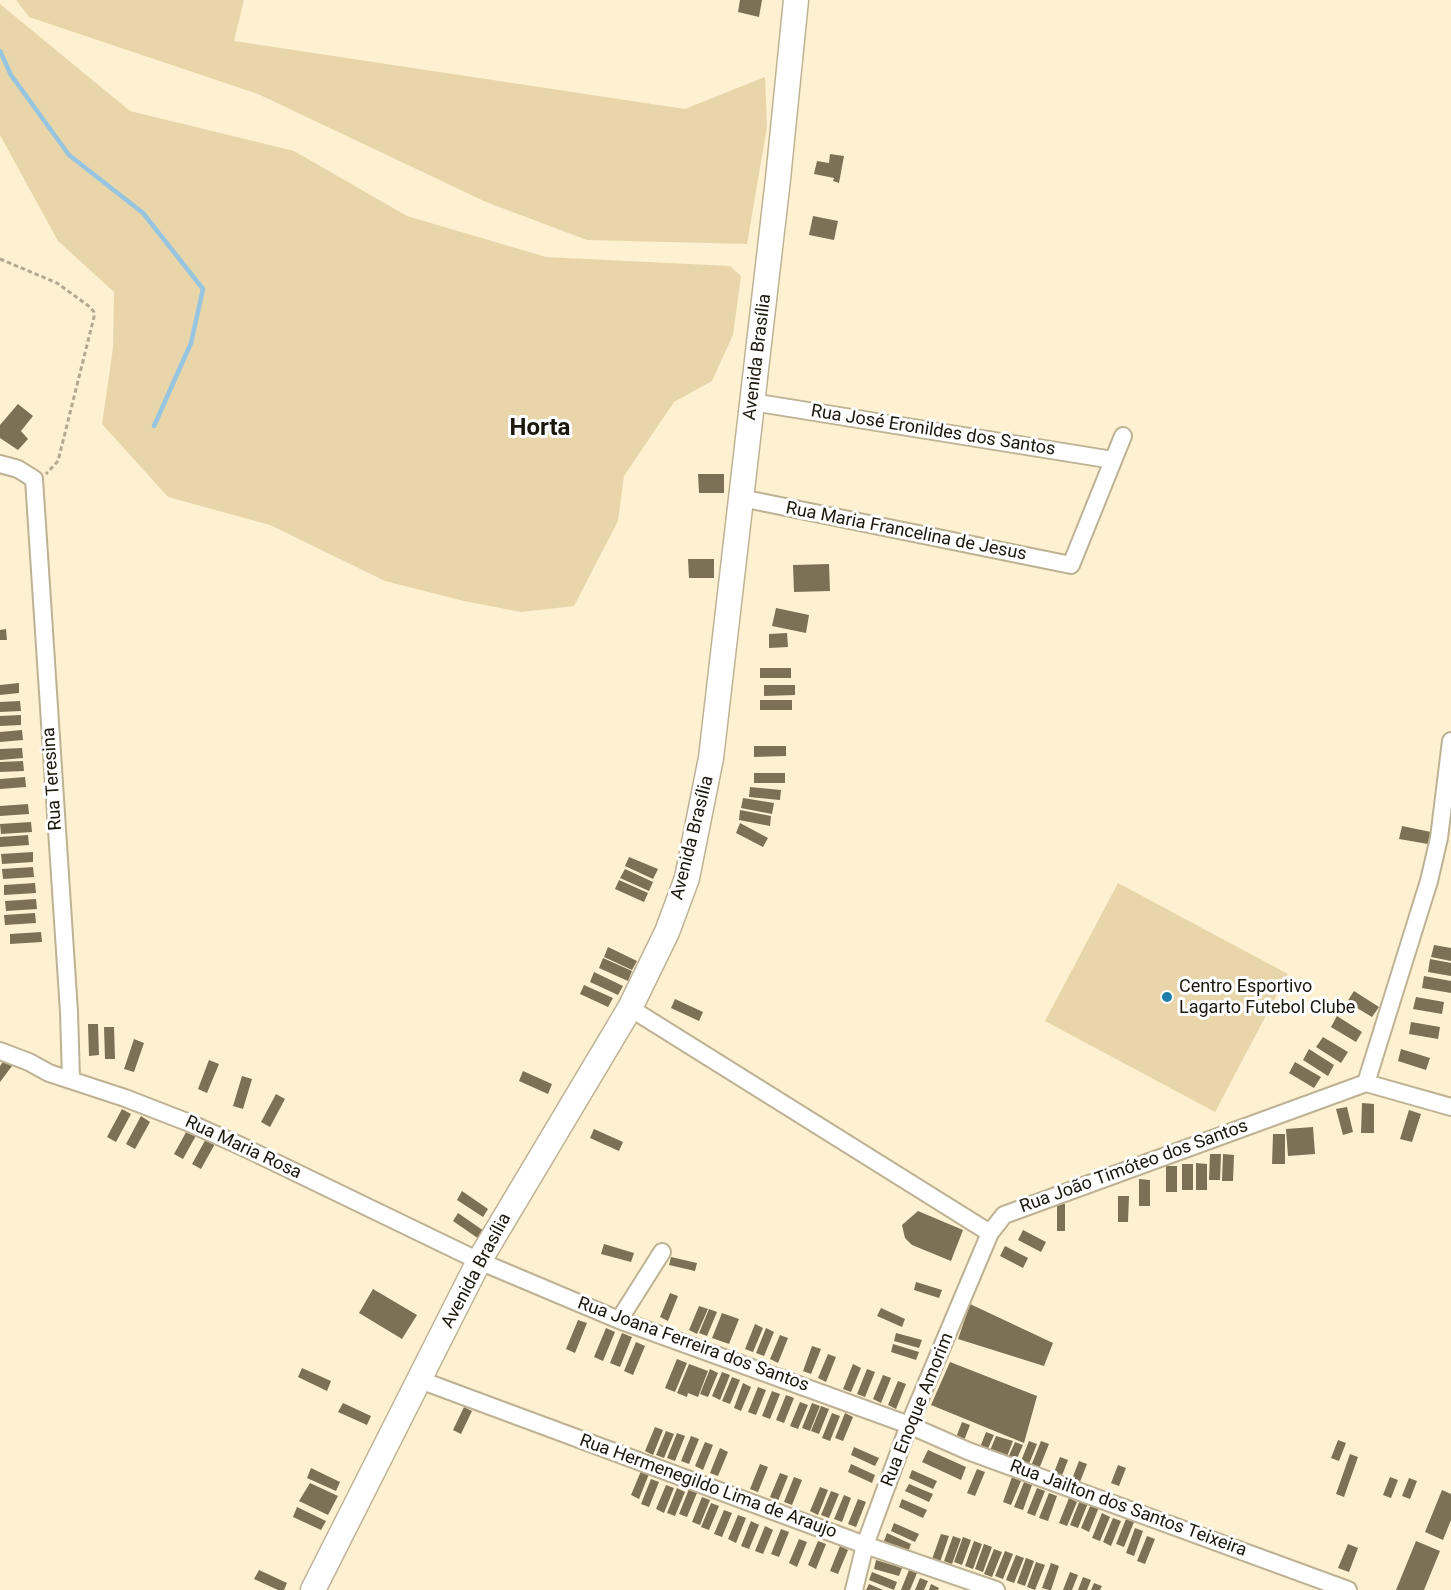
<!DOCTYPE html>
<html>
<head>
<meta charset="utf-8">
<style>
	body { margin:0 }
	canvas { display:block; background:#fef1d1 }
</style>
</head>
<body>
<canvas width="1451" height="1590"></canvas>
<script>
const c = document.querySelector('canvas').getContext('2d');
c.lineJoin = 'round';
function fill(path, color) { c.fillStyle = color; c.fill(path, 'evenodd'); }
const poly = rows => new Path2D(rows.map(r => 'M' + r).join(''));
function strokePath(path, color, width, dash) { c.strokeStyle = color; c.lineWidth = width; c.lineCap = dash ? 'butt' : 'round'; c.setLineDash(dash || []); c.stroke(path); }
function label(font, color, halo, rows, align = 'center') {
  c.font = font + ' Roboto,sans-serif'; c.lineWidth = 6; c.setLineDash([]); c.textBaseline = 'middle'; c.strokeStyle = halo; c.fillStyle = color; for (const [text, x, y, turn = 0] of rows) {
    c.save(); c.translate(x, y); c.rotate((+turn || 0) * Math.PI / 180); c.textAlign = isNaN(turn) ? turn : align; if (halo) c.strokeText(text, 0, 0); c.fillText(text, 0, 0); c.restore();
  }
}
const green = poly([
	[16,0,244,0,234,41,685,109,765,77,767,127,747,244,587,240,486,202,258,94,29,17],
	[0,4,130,111,294,151,407,216,546,257,730,266,741,276,733,335,712,381,674,402,624,476,618,521,574,606,521,612,464,601,385,581,270,525,168,497,102,424,113,348,114,292,58,241,0,135],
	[1118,883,1288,974,1215,1112,1045,1021]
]);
const stream = poly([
	[0,51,11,75,69,155,143,213,203,289,191,343,154,426]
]);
const building = poly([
	[740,0,762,0,759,17,738,12],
	[830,154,844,156,839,183,833,181,834,178,814,174,817,161,829,163],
	[813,216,838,221,834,240,809,235],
	[18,404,33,416,21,431,28,439,18,450,0,438,0,425],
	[698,474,724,474,724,493,699,493],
	[688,559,714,559,714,578,689,578],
	[829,564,830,591,794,592,793,565],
	[776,608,809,615,806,633,772,626],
	[6,629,7,640,0,640,0,630],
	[787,633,788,647,769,648,769,634],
	[760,668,791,668,791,678,760,678],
	[19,683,19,693,0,695,0,685],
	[764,685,795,685,795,695,764,696],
	[760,700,792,700,792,710,760,710],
	[20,701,21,711,0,712,0,702],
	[21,715,21,725,0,726,0,716],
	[22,730,23,740,0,742,0,732],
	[754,746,786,746,786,756,754,757],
	[22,748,23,758,0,760,0,749],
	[23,761,24,771,0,772,0,762],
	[754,773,785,773,785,783,754,783],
	[25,777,26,787,0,789,0,779],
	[750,787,781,790,780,800,749,797],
	[743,798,774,803,772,814,741,808],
	[28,804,29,814,0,816,0,806],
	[740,810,771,816,770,826,739,820],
	[31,822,32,832,1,834,0,824],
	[740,823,768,838,763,847,736,833],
	[1402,826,1431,832,1428,844,1399,839],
	[28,835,29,845,0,847,0,837],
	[33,852,33,862,2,864,1,854],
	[629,857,658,869,653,879,625,866],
	[33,867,34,877,3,879,2,869],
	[625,869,653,882,649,891,620,878],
	[619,880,648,893,644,902,615,889],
	[35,883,36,893,4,895,4,885],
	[36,899,37,909,6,911,5,901],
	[35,913,36,923,5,925,4,915],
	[41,932,42,942,10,944,10,934],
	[1434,945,1451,948,1451,961,1431,957],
	[608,947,637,961,632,970,604,957],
	[603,958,632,971,628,981,599,968],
	[1430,959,1451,963,1451,976,1428,972],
	[594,972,623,986,618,995,590,982],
	[1424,976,1451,981,1451,993,1422,988],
	[584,985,613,998,608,1007,580,994],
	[1354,991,1379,1007,1372,1017,1347,1002],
	[1416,997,1444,1002,1442,1014,1413,1009],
	[675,999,703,1012,699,1021,671,1008],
	[1337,1016,1362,1032,1356,1042,1331,1027],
	[1411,1022,1440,1027,1438,1039,1409,1034],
	[88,1024,98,1024,99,1055,89,1056],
	[104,1027,114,1027,115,1059,105,1059],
	[1323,1037,1348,1052,1341,1063,1316,1047],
	[134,1039,144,1043,134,1072,124,1069],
	[1309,1049,1334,1065,1328,1076,1303,1060],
	[1401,1049,1430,1058,1426,1070,1398,1061],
	[7,1056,15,1062,0,1082,0,1066],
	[209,1060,219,1064,207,1093,198,1089],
	[1295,1062,1321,1077,1314,1088,1289,1073],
	[523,1071,552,1084,548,1094,519,1081],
	[242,1076,252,1079,243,1109,233,1106],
	[276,1094,285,1099,270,1127,261,1122],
	[1362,1103,1374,1104,1374,1133,1361,1133],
	[1347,1107,1353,1132,1343,1135,1336,1109],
	[122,1109,131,1114,116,1142,107,1137],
	[1409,1110,1421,1114,1412,1142,1400,1139],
	[141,1116,150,1122,135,1149,126,1144],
	[189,1127,198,1132,183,1159,174,1154],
	[1313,1127,1315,1154,1288,1156,1286,1129],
	[594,1129,623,1142,619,1151,590,1138],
	[1273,1134,1285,1134,1285,1164,1272,1164],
	[207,1137,216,1142,201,1169,192,1164],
	[1210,1154,1221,1154,1220,1180,1209,1180],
	[1223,1154,1234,1155,1233,1181,1222,1181],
	[1196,1163,1207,1164,1207,1190,1196,1190],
	[1182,1164,1193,1164,1193,1190,1182,1190],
	[1166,1166,1177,1166,1177,1192,1166,1192],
	[1139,1179,1150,1180,1150,1206,1139,1206],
	[462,1191,488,1209,483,1217,457,1200],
	[1118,1196,1129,1196,1128,1222,1118,1222],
	[1057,1204,1065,1204,1065,1231,1057,1231],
	[918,1211,963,1230,951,1261,912,1245,905,1238,902,1225],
	[458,1213,484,1231,479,1239,453,1221],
	[1023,1230,1046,1242,1041,1252,1018,1240],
	[604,1244,634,1253,631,1262,601,1254],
	[1005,1246,1028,1258,1023,1268,1000,1256],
	[671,1257,697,1263,695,1271,669,1265],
	[916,1282,942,1290,939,1298,914,1290],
	[373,1289,417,1315,402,1339,359,1313],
	[670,1293,678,1296,668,1321,660,1317],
	[970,1304,1053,1343,1044,1366,958,1339],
	[699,1306,708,1309,697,1334,689,1330],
	[881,1308,905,1319,902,1327,877,1316],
	[709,1309,717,1312,707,1336,699,1333],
	[722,1313,739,1319,729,1344,712,1338],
	[578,1320,587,1323,575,1353,566,1349],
	[755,1324,763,1328,753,1352,745,1349],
	[606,1328,615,1332,603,1361,594,1357],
	[766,1328,774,1332,764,1356,756,1353],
	[622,1333,632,1337,620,1367,610,1363],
	[896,1333,922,1340,919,1348,894,1341],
	[780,1335,788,1338,778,1363,770,1359],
	[636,1342,645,1346,633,1375,624,1371],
	[893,1344,919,1352,916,1360,891,1352],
	[812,1346,821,1349,811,1374,803,1371],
	[828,1354,836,1357,826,1382,818,1378],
	[677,1359,687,1363,675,1392,665,1388],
	[950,1362,1037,1396,1024,1443,931,1405],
	[689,1364,708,1371,698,1397,688,1393,687,1397,677,1393],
	[853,1364,861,1368,851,1392,843,1389],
	[302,1368,331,1381,327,1391,298,1377],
	[710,1369,718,1373,708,1397,700,1394],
	[867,1369,875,1372,865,1397,857,1394],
	[722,1372,730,1375,720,1400,712,1396],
	[883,1375,891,1378,881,1403,873,1399],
	[732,1377,740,1380,730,1404,722,1401],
	[898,1381,906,1384,896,1409,888,1405],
	[743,1383,751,1387,741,1411,734,1408],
	[758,1387,766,1390,756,1415,748,1412],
	[772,1391,780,1394,770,1419,762,1416],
	[786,1395,794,1398,784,1423,776,1420],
	[800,1402,808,1405,798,1429,790,1426],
	[343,1403,371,1416,367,1425,338,1412],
	[812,1403,820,1406,810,1431,802,1428],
	[821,1406,829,1409,819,1434,811,1431],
	[464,1407,472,1411,461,1434,453,1430],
	[832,1413,840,1416,830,1441,822,1438],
	[845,1413,853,1417,843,1441,835,1438],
	[962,1422,970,1425,963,1443,955,1440],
	[655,1427,663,1430,653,1455,645,1451],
	[666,1431,674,1434,664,1458,656,1455],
	[986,1432,994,1435,986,1453,979,1450],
	[677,1433,685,1436,675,1461,667,1458],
	[691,1436,699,1439,689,1464,681,1461],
	[996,1436,1013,1441,1006,1459,989,1453],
	[1338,1440,1346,1443,1339,1461,1331,1458],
	[1029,1441,1037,1444,1027,1469,1019,1466],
	[1041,1441,1049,1444,1039,1469,1031,1466],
	[705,1442,713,1445,703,1470,695,1466],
	[1015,1442,1023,1445,1015,1463,1007,1460],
	[854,1447,879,1458,875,1466,851,1455],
	[720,1448,728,1452,718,1476,710,1473],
	[928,1450,966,1467,961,1480,922,1462],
	[1350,1454,1358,1457,1344,1497,1336,1494],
	[1060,1457,1068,1460,1061,1478,1053,1475],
	[1079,1461,1087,1464,1080,1482,1072,1479],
	[760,1464,768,1467,758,1492,750,1489],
	[851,1464,875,1475,872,1483,848,1472],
	[1118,1465,1126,1468,1119,1486,1111,1483],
	[311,1468,340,1482,336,1491,307,1478],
	[977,1469,985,1472,975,1496,967,1493],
	[912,1470,937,1481,933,1489,909,1478],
	[641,1471,649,1474,639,1499,631,1495],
	[780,1473,788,1476,778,1501,770,1497],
	[794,1477,802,1480,792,1505,784,1502],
	[1012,1477,1021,1481,1011,1505,1003,1502],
	[1390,1477,1398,1480,1391,1498,1383,1495],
	[1409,1478,1417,1481,1410,1499,1402,1496],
	[651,1479,659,1482,649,1507,641,1504],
	[1024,1482,1032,1485,1023,1510,1014,1507],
	[310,1483,338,1496,328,1515,299,1501],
	[909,1484,933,1494,929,1502,905,1491],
	[666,1485,674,1488,664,1513,656,1509],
	[820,1487,828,1490,818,1515,810,1511],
	[677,1488,685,1492,675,1516,667,1513],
	[1037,1488,1045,1491,1035,1516,1027,1513],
	[689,1489,697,1493,687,1517,679,1514],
	[1442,1490,1451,1494,1451,1520,1443,1540,1425,1532],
	[831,1491,839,1494,829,1518,821,1515],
	[1049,1493,1057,1496,1048,1521,1039,1518],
	[844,1495,851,1498,842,1522,834,1519],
	[702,1497,710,1500,700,1525,692,1522],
	[1069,1498,1077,1502,1067,1526,1059,1523],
	[858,1499,866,1502,856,1527,848,1524],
	[902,1499,927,1510,923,1518,899,1507],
	[1080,1500,1088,1503,1078,1528,1070,1525],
	[711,1503,719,1506,709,1530,701,1527],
	[1091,1504,1099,1507,1089,1532,1081,1528],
	[297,1507,326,1521,321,1530,293,1517],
	[724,1510,732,1513,722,1537,714,1534],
	[1102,1513,1110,1517,1100,1541,1092,1538],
	[738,1515,746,1518,736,1543,728,1539],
	[1113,1518,1121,1521,1111,1546,1103,1542],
	[1126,1519,1134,1522,1124,1547,1116,1544],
	[751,1521,759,1525,749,1549,741,1546],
	[894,1523,919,1534,915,1542,891,1531],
	[765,1526,773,1530,763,1554,755,1551],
	[1135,1528,1143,1531,1134,1556,1126,1553],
	[781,1529,789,1532,779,1557,771,1554],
	[887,1533,911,1544,908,1552,884,1541],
	[941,1534,949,1536,940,1562,932,1559],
	[953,1536,961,1539,952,1564,944,1561],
	[1147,1536,1155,1539,1145,1564,1137,1561],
	[963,1537,971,1540,962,1565,954,1562],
	[799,1539,807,1542,797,1567,789,1563],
	[818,1541,826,1544,816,1569,808,1565],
	[974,1541,982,1544,973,1569,965,1566],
	[1416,1541,1440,1551,1424,1590,1396,1590],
	[984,1544,992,1547,983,1572,975,1569],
	[1348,1544,1358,1548,1349,1572,1338,1568],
	[840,1546,848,1550,838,1574,830,1571],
	[994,1549,1002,1552,992,1577,984,1574],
	[1005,1551,1013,1554,1003,1579,995,1576],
	[1016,1555,1024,1558,1014,1583,1006,1580],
	[1026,1558,1034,1561,1025,1586,1017,1583],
	[876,1560,902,1568,899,1576,874,1569],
	[1036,1562,1045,1565,1035,1590,1027,1587],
	[1051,1563,1059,1566,1051,1590,1049,1590,1042,1588],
	[259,1570,287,1583,284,1590,278,1590,254,1579],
	[909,1570,917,1573,910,1590,901,1590],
	[872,1572,897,1582,894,1590,869,1580],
	[1070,1572,1078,1575,1072,1590,1063,1590],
	[1083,1577,1091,1580,1087,1590,1078,1590],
	[920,1578,928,1581,924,1590,915,1590],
	[1094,1583,1102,1586,1100,1590,1091,1590],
	[869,1584,883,1590,866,1590],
	[931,1584,939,1588,938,1590,929,1590]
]);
const path = poly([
	[0,259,57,283,90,307,94,312,94,317,58,461,46,474]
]);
const street = poly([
	[752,402,1113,460],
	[0,464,18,469,34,479,69,1012,71,1079],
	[741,498,1071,565,1123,436],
	[630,1008,990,1233],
	[0,1051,29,1062,49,1073,125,1098,187,1122,241,1146,479,1261,619,1320,909,1425,968,1451,1348,1590],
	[1366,1083,1429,881,1439,838,1451,741],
	[619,1320,662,1252],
	[420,1380,865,1545,996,1590],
	[854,1590,865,1545,909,1425,990,1233,1004,1215,1366,1083,1451,1107]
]);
const secondary = poly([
	[313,1590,479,1261,630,1008,667,932,687,878,711,758,778,179,796,0]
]);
const markers = [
	[1167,997,6,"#1c7ea9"]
];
const streetNames = [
	["Avenida Brasília",758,357,-83],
	["Rua José Eronildes dos Santos",933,431,9],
	["Rua Maria Francelina de Jesus",906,532,11],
	["Rua Teresina",53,779,-94],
	["Avenida Brasília",693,838,-76],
	["Rua Maria Rosa",243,1148,25],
	["Rua João Timóteo dos Santos",1134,1167,-20],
	["Avenida Brasília",477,1271,-62],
	["Rua Joana Ferreira dos Santos",693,1345,20],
	["Rua Enoque Amorim",918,1410,-68],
	["Rua Hermenegildo Lima de Araujo",708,1487,20],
	["Rua Jailton dos Santos Teixeira",1128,1509,20]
];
const poiNames = [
	["Centro Esportivo",1179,987],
	["Lagarto Futebol Clube",1179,1008]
];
const districtNames = [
	["Horta",540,429]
];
fill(green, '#e8d6aa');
strokePath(stream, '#97c5e0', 4.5);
fill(building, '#7c7055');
strokePath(street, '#beb294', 20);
strokePath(secondary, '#beb294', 27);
strokePath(path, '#b3a990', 3, [4.5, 3]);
strokePath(street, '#fff', 16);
strokePath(secondary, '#fff', 24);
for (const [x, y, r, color] of markers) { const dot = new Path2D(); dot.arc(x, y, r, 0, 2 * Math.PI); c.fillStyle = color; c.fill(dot); strokePath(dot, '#fff', 2); }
label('18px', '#1c170c', '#fff', streetNames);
label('18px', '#1c170c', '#fff', poiNames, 'left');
label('bold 24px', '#1c170c', '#fff', districtNames);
</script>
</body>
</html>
